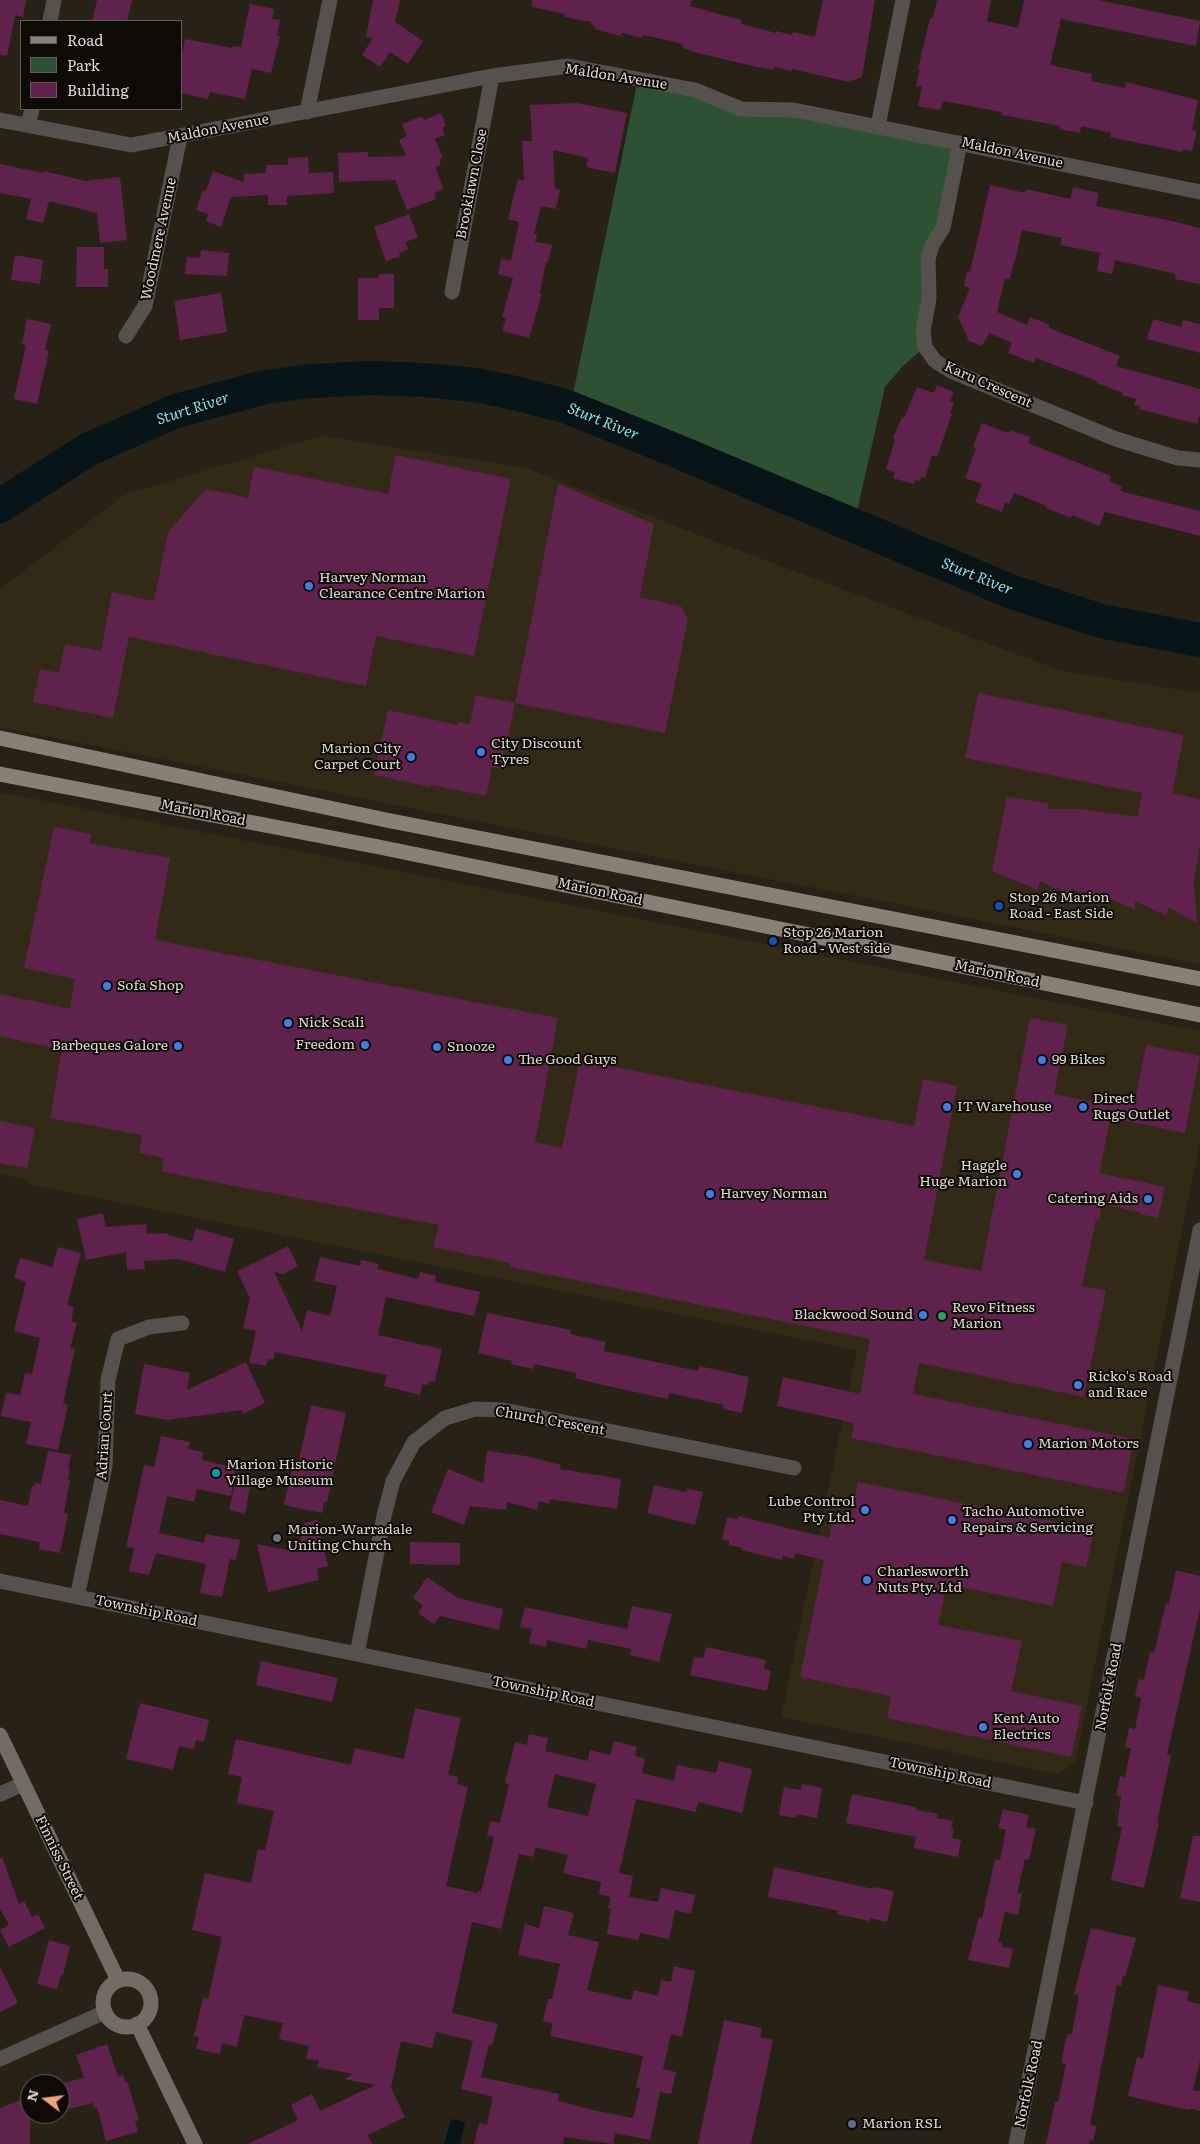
<!DOCTYPE html>
<html>
<head>
<meta charset="utf-8">
<style>
	body { margin:0 }
	#map { position:relative; width:1200px; height:2144px; overflow:hidden; background:#282116; font-family:Literata,serif }
	canvas { display:block }
	.legend { position:absolute; left:20px; top:20px; width:162px; height:90px; box-sizing:border-box; background:#0e0b07; border:1px solid #615d58; margin:0; padding:6px 9px; list-style:none; font-size:15px; color:#ddd9d1 }
	.legend li { display:flex; align-items:center; gap:10px; height:25px }
	.legend b { width:25px; border:1px solid #615d58 }
	.north { position:absolute; left:20px; top:2074px; width:50px; height:50px; box-sizing:border-box; background:#0e0b07; border:1px solid #615d58; border-radius:50%; rotate:285deg; font-size:14px; font-weight:700; line-height:20px; text-align:center; color:#ddd9d1 }
	.north::after { content:''; display:block; margin:auto; width:18px; height:22px; background:#f1a17c; clip-path:polygon(50% 0,100% 100%,50% 72%,0 100%) }
</style>
</head>
<body>
<div id="map">
<canvas width="1200" height="2144"></canvas>
<ul class="legend">
<li><b style="height:6px;background:#888075"></b>Road</li>
<li><b style="height:14px;background:#2e5133"></b>Park</li>
<li><b style="height:14px;background:#5f224c"></b>Building</li>
</ul>
<div class="north">N</div>
</div>
<script>
const c = document.querySelector('canvas').getContext('2d');
c.lineJoin = 'round';
function fill(path, color) { c.fillStyle = color; c.fill(path, 'evenodd'); }
const poly = rows => new Path2D(rows.map(r => 'M' + r).join(''));
function strokePath(path, color, width, dash) { c.strokeStyle = color; c.lineWidth = width; c.lineCap = dash ? 'butt' : 'round'; c.setLineDash(dash || []); c.stroke(path); }
function label(font, color, halo, rows, align = 'center') {
  c.font = font + ' Literata,serif'; c.lineWidth = 4; c.setLineDash([]); c.textBaseline = 'middle'; c.strokeStyle = halo; c.fillStyle = color; for (const [text, x, y, turn = 0] of rows) {
    c.save(); c.translate(x, y); c.rotate((+turn || 0) * Math.PI / 180); c.textAlign = isNaN(turn) ? turn : align; if (halo) c.strokeText(text, 0, 0); c.fillText(text, 0, 0); c.restore();
  }
}
const built = poly([
	[321,436,526,468,730,547,1062,671,1200,693,1200,964,0,727,0,589,124,495],
	[0,792,1200,1031,1200,1142,1075,1763,1059,1774,781,1717,857,1350,28,1184,28,1180,0,1174]
]);
const green = poly([
	[637,84,952,146,923,299,920,351,902,367,885,387,856,516,572,399]
]);
const water = poly([
	[451,2119,465,2122,460,2144,444,2144]
]);
const river = poly([
	[0,506,89,449,176,411,265,387,311,381,370,378,426,380,475,385,515,393,565,406,672,449,1012,592,1101,621,1200,640]
]);
const building = poly([
	[0,0,26,0,23,17,15,15,7,56,0,55],
	[97,0,132,0,127,21,92,21],
	[373,0,400,0,395,22,423,41,408,64,390,52,380,67,362,55,373,38,366,37],
	[532,0,692,0,690,6,741,20,741,24,776,33,776,31,792,35,793,32,815,37,823,0,875,0,862,77,849,82,792,69,791,71,775,67,774,70,757,67,694,52,683,48,683,44,648,36,643,35,643,38,622,33,621,36,595,29,595,26,591,25,591,22,564,17,565,14,532,7],
	[937,0,991,0,987,21,1018,28,1024,0,1098,0,1200,21,1196,46,1061,19,1050,65,1092,74,1091,81,1125,88,1126,82,1198,100,1192,130,1197,131,1192,151,1183,149,1182,152,1130,141,1110,137,1111,133,1081,126,1080,133,1059,129,1060,126,1002,115,1002,112,943,101,940,110,918,106,922,87,916,86,920,69,918,69,930,18,932,18,935,10],
	[250,4,274,9,272,19,280,20,277,35,280,36,271,73,252,69,245,99,210,92,208,99,181,93,181,58,185,39,232,48,233,46,241,47],
	[577,103,627,113,615,173,586,167,588,158,553,150,555,188,560,190,556,209,541,206,534,234,537,234,535,242,552,245,548,262,546,262,540,293,542,294,529,338,502,331,506,318,502,317,513,278,498,274,501,259,511,261,519,222,508,219,518,179,524,181,522,141,532,141,530,105],
	[441,113,446,126,442,128,445,135,435,139,443,158,439,159,441,165,435,167,444,189,434,193,436,199,407,210,395,180,339,182,338,153,368,152,368,157,406,156,399,140,407,136,402,124,422,116,424,120],
	[308,157,309,173,333,172,334,193,287,196,287,205,268,205,268,195,231,197,221,227,206,221,208,214,196,210,203,190,206,191,213,171,244,182,244,174,266,173,266,165,288,165,288,158],
	[0,164,43,173,44,171,85,181,120,177,127,240,100,243,97,213,49,201,43,223,26,219,31,199,0,193],
	[990,185,1025,193,1026,189,1070,199,1073,187,1099,193,1096,206,1168,220,1200,228,1200,284,1175,279,1176,274,1115,260,1112,274,1097,271,1100,253,1060,245,1062,238,1022,230,1015,261,1014,261,1010,279,1005,278,997,312,1027,325,1030,317,1050,325,1049,328,1120,356,1116,366,1200,389,1200,414,1197,424,1139,409,1140,406,1134,405,1136,399,1122,395,1123,393,1097,383,1097,381,1036,358,1034,363,1008,353,1012,343,989,333,982,346,969,341,958,317,970,288,964,286,967,271,970,272,974,255],
	[409,214,418,238,405,242,408,249,399,253,400,256,386,261,374,227],
	[77,247,104,247,104,269,108,269,108,287,76,287],
	[201,250,229,253,227,276,185,274,187,257,200,258],
	[15,255,43,260,40,284,11,280],
	[379,274,394,274,394,308,379,308,379,320,358,320,358,278,379,278],
	[221,293,227,332,180,340,174,301],
	[27,319,51,324,45,350,49,351,37,404,14,399,26,345,22,344],
	[1153,319,1181,327,1183,320,1200,324,1200,353,1147,339],
	[937,385,954,392,950,401,954,403,950,413,952,414,937,457,932,455,925,478,921,477,920,481,915,480,913,484,893,478,895,472,886,469,895,439,893,438,902,417,904,418,917,387,934,393],
	[982,423,1008,433,1010,430,1030,437,1028,443,1111,476,1109,481,1122,487,1120,491,1200,511,1200,536,1105,512,1099,526,1072,515,1071,518,1046,508,1047,506,1014,493,1009,504,1005,502,1002,512,975,502,982,484,965,478,976,448,973,447],
	[396,455,511,479,474,656,376,636,366,686,129,637,113,718,33,702,40,669,59,673,65,644,101,651,112,592,154,601,168,532,206,489,248,498,254,467,388,494],
	[558,484,654,524,640,597,682,607,688,619,665,733,515,703],
	[978,693,1184,735,1172,793,1200,799,1200,845,1194,881,1197,923,1168,907,1167,916,1135,901,1135,910,1102,895,1101,904,1072,888,1070,896,1040,881,1038,890,992,871,1007,797,1048,803,1048,809,1081,809,1138,817,1142,793,965,758],
	[476,695,515,703,501,769,492,767,486,796,431,785,430,787,374,775,388,710,458,725,458,722,470,724],
	[54,827,91,834,89,843,170,858,155,940,558,1018,535,1142,562,1148,580,1060,914,1126,923,1079,957,1086,924,1260,981,1271,1030,1018,1068,1025,1054,1094,1113,1106,1113,1101,1134,1105,1146,1045,1200,1056,1185,1133,1111,1118,1113,1107,1099,1173,1165,1187,1158,1218,1140,1214,1140,1212,1102,1204,1099,1220,1096,1219,1082,1286,1106,1291,1084,1397,919,1363,913,1394,1134,1439,1123,1493,851,1438,854,1423,777,1406,783,1377,860,1394,870,1339,509,1267,510,1263,433,1247,439,1225,162,1172,164,1158,139,1153,142,1135,50,1118,62,1050,0,1036,0,994,70,1009,75,979,24,968],
	[0,1121,35,1128,27,1168,0,1163],
	[103,1213,106,1227,146,1224,147,1234,168,1233,168,1235,192,1241,196,1228,234,1239,225,1272,178,1259,144,1261,145,1269,127,1270,126,1252,86,1260,77,1219],
	[288,1246,298,1266,283,1274,274,1272,302,1331,307,1310,330,1316,337,1286,314,1281,320,1257,360,1266,361,1260,379,1264,377,1269,418,1279,420,1272,436,1276,435,1282,480,1292,474,1316,386,1297,378,1335,442,1349,435,1382,429,1381,428,1385,422,1384,420,1395,384,1386,387,1375,275,1352,273,1360,268,1359,266,1366,249,1363,256,1331,243,1328,250,1298,237,1271],
	[58,1247,81,1253,67,1305,74,1307,71,1321,77,1323,70,1348,75,1349,63,1404,68,1405,58,1450,26,1444,31,1422,1,1416,6,1393,20,1395,25,1373,32,1374,40,1338,14,1331,26,1282,14,1278,20,1258,52,1267],
	[487,1313,571,1330,570,1334,606,1342,604,1351,698,1371,699,1366,749,1377,742,1413,723,1409,724,1405,669,1393,668,1399,616,1388,575,1378,576,1373,534,1364,533,1369,511,1364,512,1361,478,1353],
	[246,1362,265,1403,243,1414,241,1410,168,1420,135,1414,144,1364,190,1373,187,1390],
	[311,1405,346,1413,327,1502,324,1502,322,1513,284,1505,292,1469,297,1470],
	[161,1436,190,1442,188,1449,203,1452,202,1460,236,1468,231,1496,197,1489,194,1502,167,1496,159,1533,204,1543,206,1534,240,1540,236,1560,230,1559,222,1597,200,1593,206,1564,156,1553,149,1575,129,1571,134,1548,126,1547,144,1465,154,1467],
	[48,1451,71,1455,68,1469,70,1469,68,1480,70,1480,64,1513,68,1514,60,1553,39,1549,40,1542,0,1534,0,1500,28,1506,32,1486,35,1486,35,1483,41,1484],
	[487,1451,526,1456,561,1465,560,1469,621,1479,617,1509,550,1499,549,1504,539,1501,537,1510,507,1502,506,1510,470,1506,464,1525,431,1512,448,1469,483,1483],
	[858,1482,1094,1530,1086,1567,1062,1562,1053,1606,947,1584,938,1625,1022,1641,1011,1691,1082,1706,1071,1757,887,1718,891,1696,800,1677,824,1560,795,1553,794,1559,783,1556,782,1560,741,1550,742,1548,729,1545,729,1541,722,1539,727,1517,738,1519,738,1516,829,1538,832,1522,849,1526],
	[235,1484,250,1487,245,1514,229,1510],
	[654,1485,686,1492,687,1489,703,1492,695,1525,647,1513],
	[317,1520,328,1566,317,1569,319,1580,268,1592,257,1544,298,1552,304,1523],
	[410,1542,460,1543,460,1565,410,1564],
	[1176,1570,1200,1576,1200,1608,1167,1755,1171,1755,1157,1823,1159,1823,1144,1888,1111,1880,1122,1827,1117,1826,1121,1796,1116,1795,1120,1776,1125,1777,1131,1748,1125,1747,1129,1728,1135,1729,1141,1698,1135,1696,1139,1679,1144,1680,1150,1652,1154,1653,1166,1603,1169,1604],
	[427,1577,458,1598,503,1609,499,1630,440,1616,434,1624,418,1613,423,1606,413,1598],
	[632,1606,672,1614,659,1662,630,1655,631,1649,588,1640,586,1649,547,1640,546,1647,529,1643,532,1629,520,1627,525,1607,627,1629],
	[706,1647,766,1660,764,1669,771,1671,767,1691,690,1675,694,1657,703,1658],
	[261,1661,338,1678,332,1702,256,1685],
	[140,1703,209,1720,204,1742,196,1740,194,1749,179,1746,173,1770,126,1759],
	[415,1708,461,1718,448,1775,458,1777,457,1784,468,1787,446,1886,477,1893,478,1891,481,1892,494,1837,487,1835,491,1821,500,1823,509,1784,505,1783,515,1742,527,1745,529,1734,548,1738,545,1751,588,1761,590,1750,610,1755,614,1741,637,1747,635,1756,645,1759,642,1773,674,1781,677,1765,716,1773,719,1761,752,1769,742,1813,698,1802,696,1812,636,1799,619,1873,633,1876,629,1897,658,1902,661,1888,695,1895,691,1914,675,1910,669,1939,640,1933,638,1940,607,1934,611,1909,608,1908,611,1897,599,1894,601,1882,563,1873,568,1855,535,1847,533,1857,519,1854,501,1929,472,1922,452,2013,498,2024,492,2045,489,2044,481,2077,559,2094,558,2101,597,2111,633,2118,640,2088,636,2087,643,2056,550,2036,553,2023,543,2021,548,1999,552,1999,560,1964,518,1955,525,1924,539,1928,544,1906,574,1913,568,1935,599,1942,587,1990,631,2000,634,1990,658,1996,661,1980,671,1982,674,1966,695,1971,682,2037,671,2034,663,2069,676,2072,671,2094,660,2092,650,2140,615,2133,613,2144,564,2137,563,2144,474,2144,479,2123,487,2125,493,2097,461,2089,473,2041,436,2032,432,2048,401,2041,391,2088,405,2117,368,2135,372,2144,248,2144,298,2120,291,2105,312,2094,320,2111,375,2085,344,2079,353,2074,317,2067,319,2061,306,2059,309,2046,279,2039,283,2023,244,2015,237,2047,222,2043,220,2054,196,2049,199,2037,194,2036,203,1998,208,1999,222,1937,192,1930,205,1873,251,1883,258,1849,265,1850,274,1811,237,1803,242,1777,228,1774,236,1739,351,1765,355,1748,404,1759],
	[555,1774,596,1784,588,1816,547,1807],
	[802,1784,822,1788,817,1818,797,1814,796,1818,779,1815,784,1787,801,1790],
	[852,1794,916,1807,916,1810,938,1814,937,1818,953,1821,951,1828,954,1829,952,1838,961,1840,958,1857,914,1848,916,1837,846,1823],
	[1003,1809,1029,1815,1026,1827,1036,1829,1029,1860,1025,1859,1017,1893,1022,1894,1018,1915,1005,1912,998,1942,1002,1943,1002,1947,1013,1949,1009,1968,968,1960,979,1917,982,1918,995,1859,1000,1860,1006,1830,998,1828],
	[1193,1836,1200,1836,1200,1902,1180,1898],
	[2,1857,19,1904,24,1901,32,1917,38,1914,45,1928,9,1947,0,1930,9,1925,0,1908,0,1858],
	[774,1867,873,1889,874,1887,894,1891,887,1922,870,1918,869,1921,837,1914,838,1911,821,1907,768,1897],
	[1091,1928,1136,1938,1125,1977,1123,1976,1121,1986,1117,1985,1090,2125,1097,2126,1093,2141,1090,2140,1089,2144,1046,2144,1055,2102,1058,2102,1066,2064,1061,2063,1067,2034,1072,2034,1079,1995,1074,1994],
	[49,1940,70,1946,63,1975,61,1975,57,1989,37,1984],
	[0,1967,18,2003,0,2012],
	[1158,1985,1189,1992,1187,2001,1200,2004,1200,2060,1193,2090,1200,2091,1200,2111,1189,2108,1189,2110,1128,2096,1137,2057,1143,2059],
	[724,2020,762,2028,760,2037,773,2040,751,2144,698,2144],
	[107,2044,118,2076,123,2075,125,2082,127,2081,139,2120,135,2121,138,2132,106,2141,97,2107,94,2108,93,2103,60,2111,60,2084,58,2084,84,2078,76,2055],
	[30,2096,30,2144,0,2144,0,2108]
]);
const street = poly([
	[50,21,54,0],
	[307,112,330,0],
	[0,120,131,145,492,76,569,66,695,90,741,109,794,110,1200,192],
	[28,125,32,109],
	[878,126,903,0],
	[960,143,943,228,932,245,928,259,929,299,923,331,925,347,935,361,951,371,1116,439,1178,458,1200,460],
	[452,292,492,76],
	[126,336,145,306,180,137],
	[0,1581,1086,1803],
	[77,1597,105,1466,108,1380,118,1339,149,1327,182,1323],
	[357,1654,384,1516,393,1481,414,1442,445,1418,475,1409,503,1410,794,1468],
	[0,1794,23,1784],
	[0,2059,105,2012],
	[1016,2144,1200,1230]
]);
const secondary = poly([
	[0,1735,118,1980],
	'103 2003a24 24 0 1 1 48 0a24 24 0 1 1-48 0Z',
	[137,2024,195,2144]
]);
const primary = poly([
	[0,738,386,820,1200,979],
	[0,774,379,847,1200,1015]
]);
const markers = [
	[309,586,5,"#3f7fe0"],
	[481,752,5,"#3f7fe0"],
	[411,757,5,"#3f7fe0"],
	[999,906,5,"#1a4fb4"],
	[773,941,5,"#1a4fb4"],
	[107,986,5,"#3f7fe0"],
	[288,1023,5,"#3f7fe0"],
	[365,1045,5,"#3f7fe0"],
	[178,1046,5,"#3f7fe0"],
	[437,1047,5,"#3f7fe0"],
	[508,1060,5,"#3f7fe0"],
	[1042,1060,5,"#3f7fe0"],
	[947,1107,5,"#3f7fe0"],
	[1083,1107,5,"#3f7fe0"],
	[1017,1174,5,"#3f7fe0"],
	[710,1194,5,"#3f7fe0"],
	[1148,1199,5,"#3f7fe0"],
	[923,1315,5,"#3f7fe0"],
	[942,1316,5,"#2e9e5b"],
	[1078,1385,5,"#3f7fe0"],
	[1028,1444,5,"#3f7fe0"],
	[216,1473,5,"#0f9aa8"],
	[865,1510,5,"#3f7fe0"],
	[952,1520,5,"#3f7fe0"],
	[277,1538,5,"#6b7280"],
	[867,1580,5,"#3f7fe0"],
	[983,1727,5,"#3f7fe0"],
	[852,2124,5,"#5c6f8a"]
];
const streetNames = [
	["Maldon Avenue",616,77,9],
	["Maldon Avenue",218,129,-11],
	["Maldon Avenue",1012,153,12],
	["Brooklawn Close",472,184,-79],
	["Woodmere Avenue",159,239,-78],
	["Karu Crescent",988,385,24],
	["Marion Road",203,813,11],
	["Marion Road",600,892,12],
	["Marion Road",997,974,12],
	["Church Crescent",550,1421,10],
	["Adrian Court",105,1436,-86],
	["Township Road",146,1611,12],
	["Norfolk Road",1109,1687,-79],
	["Township Road",543,1692,12],
	["Township Road",940,1773,12],
	["Finniss Street",59,1858,64],
	["Norfolk Road",1029,2084,-78]
];
const poiNames = [
	["Harvey Norman",319,578],
	["Clearance Centre Marion",319,594],
	["City Discount",491,744],
	["Tyres",491,760],
	["Marion City",401,749,"right"],
	["Carpet Court",401,765,"right"],
	["Stop 26 Marion",1009,898],
	["Road - East Side",1009,914],
	["Stop 26 Marion",783,933],
	["Road - West side",783,949],
	["Sofa Shop",117,986],
	["Nick Scali",298,1023],
	["Freedom",355,1045,"right"],
	["Barbeques Galore",168,1046,"right"],
	["Snooze",447,1047],
	["The Good Guys",518,1060],
	["99 Bikes",1052,1060],
	["Direct",1093,1099],
	["Rugs Outlet",1093,1115],
	["IT Warehouse",957,1107],
	["Haggle",1007,1166,"right"],
	["Huge Marion",1007,1182,"right"],
	["Harvey Norman",720,1194],
	["Catering Aids",1138,1199,"right"],
	["Revo Fitness",952,1308],
	["Marion",952,1324],
	["Blackwood Sound",913,1315,"right"],
	["Ricko's Road",1088,1377],
	["and Race",1088,1393],
	["Marion Motors",1038,1444],
	["Marion Historic",226,1465],
	["Village Museum",226,1481],
	["Lube Control",855,1502,"right"],
	["Pty Ltd.",855,1518,"right"],
	["Tacho Automotive",962,1512],
	["Repairs & Servicing",962,1528],
	["Marion-Warradale",287,1530],
	["Uniting Church",287,1546],
	["Charlesworth",877,1572],
	["Nuts Pty. Ltd",877,1588],
	["Kent Auto",993,1719],
	["Electrics",993,1735],
	["Marion RSL",862,2124]
];
const waterNames = [
	["Sturt River",193,409,-18],
	["Sturt River",603,422,22],
	["Sturt River",977,577,22]
];
fill(built, '#332917');
fill(green, '#2e5133');
fill(water, '#071518');
strokePath(river, '#071518', 34);
fill(building, '#5f224c');
strokePath(street, '#55514c', 15);
strokePath(secondary, '#726c63', 15);
strokePath(primary, '#888075', 15);
for (const [x, y, r, color] of markers) { const dot = new Path2D(); dot.arc(x, y, r, 0, 2 * Math.PI); c.fillStyle = color; c.fill(dot); strokePath(dot, '#0e0b07', 2); }
label('14px', '#ddd9d1', '#0e0b07', streetNames);
label('14px', '#ddd9d1', '#0e0b07', poiNames, 'left');
label('italic 15px', '#74e4fb', '#0e0b07', waterNames);
</script>
</body>
</html>
